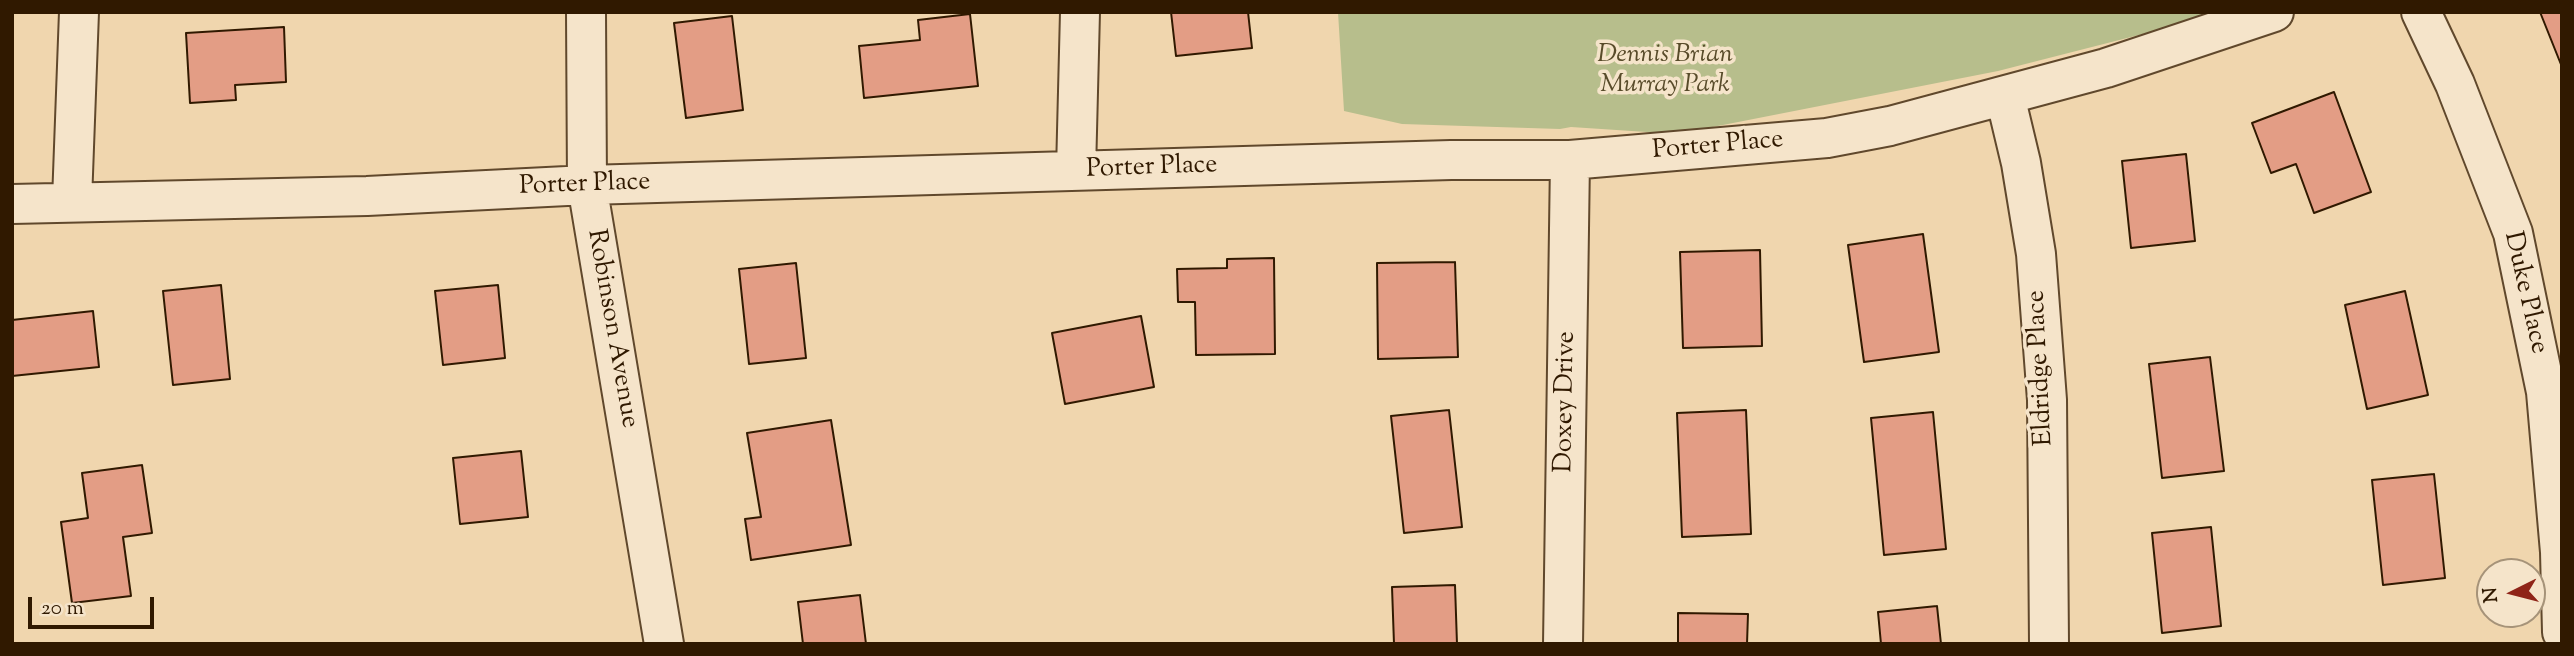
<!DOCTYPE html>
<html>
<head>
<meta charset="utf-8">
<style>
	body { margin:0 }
	#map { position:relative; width:2574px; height:656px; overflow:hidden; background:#f0d6ae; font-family:"Sorts Mill Goudy",serif }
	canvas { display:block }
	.frame { position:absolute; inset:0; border:14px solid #301900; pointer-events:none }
	.north { position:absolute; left:2476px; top:558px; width:70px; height:70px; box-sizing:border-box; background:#f5e4ca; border:2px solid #a69379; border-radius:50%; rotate:264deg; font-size:19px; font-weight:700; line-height:28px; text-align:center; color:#301900 }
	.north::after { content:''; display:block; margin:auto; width:24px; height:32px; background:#8f2418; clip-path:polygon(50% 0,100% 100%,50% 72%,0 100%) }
	.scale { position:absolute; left:28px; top:597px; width:126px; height:32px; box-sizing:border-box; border:4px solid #301900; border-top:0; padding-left:9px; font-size:21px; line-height:24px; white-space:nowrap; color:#301900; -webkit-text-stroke:5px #f5e4ca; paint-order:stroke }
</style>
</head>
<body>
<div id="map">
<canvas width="2574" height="656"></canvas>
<div class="frame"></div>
<div class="north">N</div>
<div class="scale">20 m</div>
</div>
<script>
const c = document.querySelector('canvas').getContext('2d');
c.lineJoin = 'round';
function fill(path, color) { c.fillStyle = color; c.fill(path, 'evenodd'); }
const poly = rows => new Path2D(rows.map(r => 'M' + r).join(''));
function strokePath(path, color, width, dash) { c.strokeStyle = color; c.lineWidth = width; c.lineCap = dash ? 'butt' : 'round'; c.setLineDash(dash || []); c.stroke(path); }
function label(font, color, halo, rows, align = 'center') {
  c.font = font + ' "Sorts Mill Goudy",serif'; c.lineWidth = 7; c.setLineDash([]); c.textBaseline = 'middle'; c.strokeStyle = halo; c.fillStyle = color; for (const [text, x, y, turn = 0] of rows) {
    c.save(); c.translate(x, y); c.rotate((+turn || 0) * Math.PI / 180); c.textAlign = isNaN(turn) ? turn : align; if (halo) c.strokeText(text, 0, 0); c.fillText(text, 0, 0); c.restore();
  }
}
const green = poly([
	[1338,12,2211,12,2178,25,1998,71,1677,134,1571,127,1560,129,1402,124,1344,111]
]);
const building = poly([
	[1171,12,1248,12,1252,48,1176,56,1171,12],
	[2540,12,2562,12,2562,67,2540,12],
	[970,14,978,86,864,98,859,46,920,40,918,20,970,14],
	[732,16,743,110,686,118,674,23,732,16],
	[284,27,286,82,235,85,236,100,190,103,186,33,284,27],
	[2334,92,2371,192,2314,213,2296,164,2271,173,2252,123,2334,92],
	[2186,154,2195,241,2131,248,2122,161,2186,154],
	[1923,234,1939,352,1864,362,1848,245,1923,234],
	[1760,250,1762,346,1683,348,1680,252,1760,250],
	[1274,258,1275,354,1196,355,1195,302,1178,302,1177,269,1227,268,1227,259,1274,258],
	[1455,262,1458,357,1378,359,1377,263,1455,262],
	[796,263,806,358,749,364,739,269,796,263],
	[221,285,230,379,173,385,163,291,221,285],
	[498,285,505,358,443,365,435,291,498,285],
	[2405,291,2428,395,2367,409,2345,305,2405,291],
	[93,311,99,367,12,376,12,320,93,311],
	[1141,316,1154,387,1065,404,1052,333,1141,316],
	[2210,357,2224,471,2162,478,2149,364,2210,357],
	[1449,410,1462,527,1404,533,1391,416,1449,410],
	[1746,410,1751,534,1682,537,1677,413,1746,410],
	[1933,412,1946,549,1884,555,1871,418,1933,412],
	[831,420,851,545,751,560,745,519,761,517,747,433,831,420],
	[521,451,528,517,460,524,453,458,521,451],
	[142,465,152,533,123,537,131,596,72,603,61,522,88,518,82,473,142,465],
	[2434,474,2445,578,2383,585,2372,480,2434,474],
	[2211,527,2221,626,2162,633,2152,533,2211,527],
	[1455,585,1457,644,1394,644,1392,587,1455,585],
	[860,595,866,644,803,644,798,602,860,595],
	[1937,606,1941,644,1881,644,1878,612,1937,606],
	[1678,613,1748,614,1747,644,1678,644,1678,613]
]);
const minor = poly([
	[586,12,587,185,664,644],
	[2421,12,2455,84,2513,233,2546,392,2560,552,2562,632],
	[2005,96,2021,163,2036,254,2047,400,2049,644],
	[1076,171,1080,12],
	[72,201,79,12],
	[12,204,367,196,587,185,1451,160,1570,160,1827,138,1890,126,2106,68,2274,12],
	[1563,644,1570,160]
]);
const parkNames = [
	["Dennis Brian",1665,57],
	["Murray Park",1665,87]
];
const streetNames = [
	["Porter Place",1718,147,-5],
	["Porter Place",1152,169,-2],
	["Porter Place",585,186,-2],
	["Duke Place",2524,293,77],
	["Robinson Avenue",611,329,80],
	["Eldridge Place",2042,368,-93],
	["Doxey Drive",1567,402,-89]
];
fill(green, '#b7be8c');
fill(building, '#e39d85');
strokePath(building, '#301900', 2);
strokePath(minor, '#60482c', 42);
strokePath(minor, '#f5e4ca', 38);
label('italic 26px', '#584b2a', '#f5e4ca', parkNames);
label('26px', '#301900', '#f5e4ca', streetNames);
</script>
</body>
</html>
